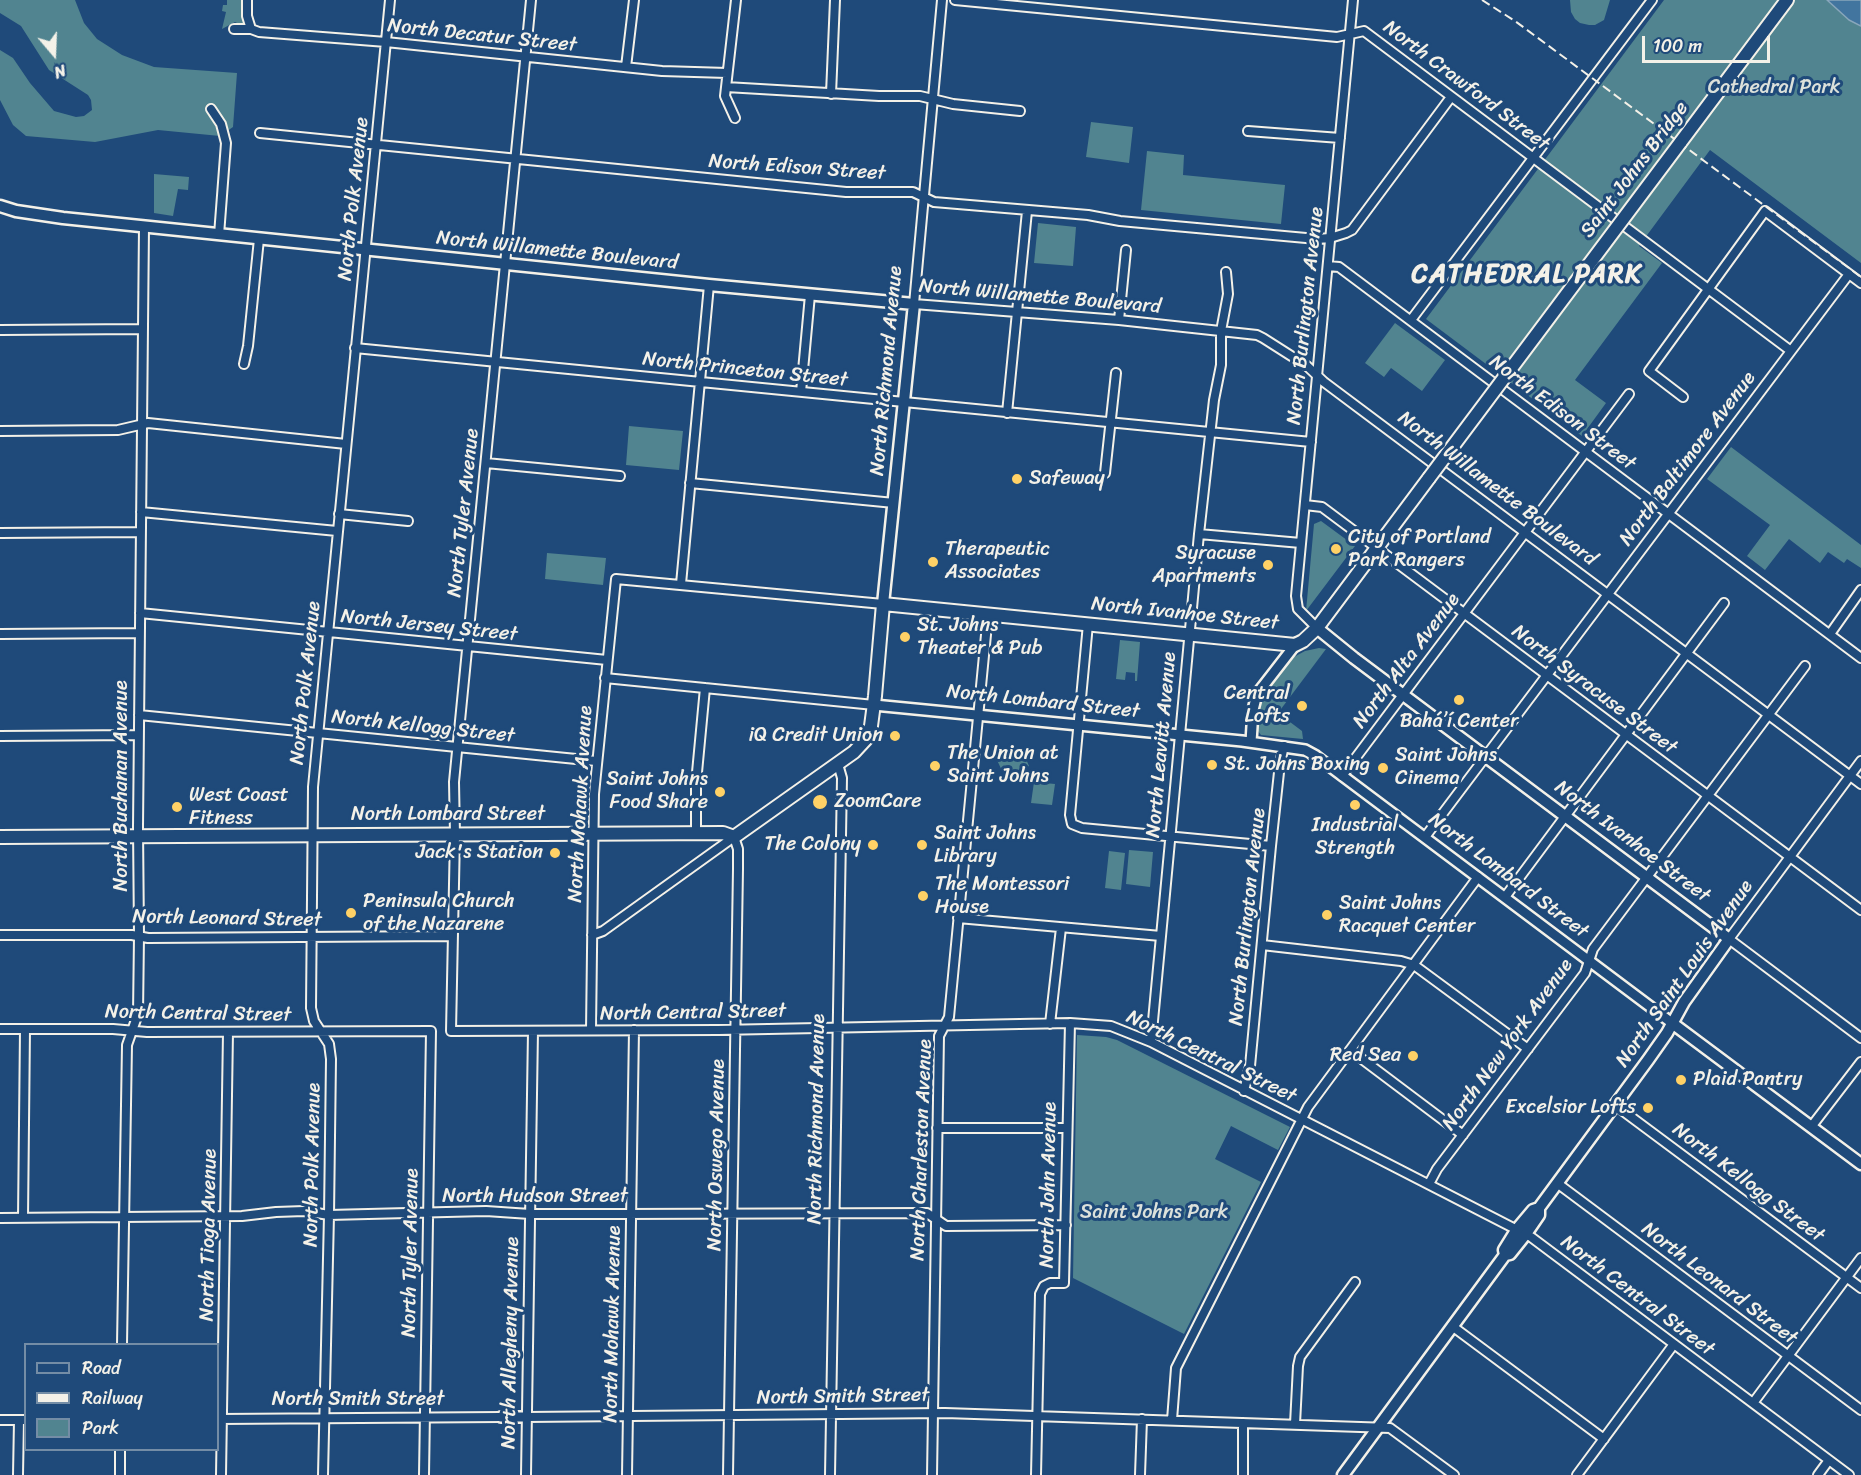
<!DOCTYPE html>
<html>
<head>
<meta charset="utf-8">
<style>
	body { margin:0 }
	#map { position:relative; width:1861px; height:1475px; overflow:hidden; background:#1f4a7a; font-family:Sriracha,sans-serif }
	canvas { display:block }
	.legend { position:absolute; left:24px; top:1343px; width:195px; height:108px; box-sizing:border-box; background:#1f4a7a; border:2px solid #748da6; margin:0; padding:8px 10px; list-style:none; font-size:18px; color:#f4f1e8 }
	.legend li { display:flex; align-items:center; gap:12px; height:30px }
	.legend b { width:30px; border:2px solid #748da6 }
	.north { position:absolute; left:24px; top:24px; width:60px; height:60px; -webkit-text-stroke:4px #1f4a7a; paint-order:stroke; rotate:161deg; font-size:16px; font-weight:700; line-height:24px; text-align:center; color:#f4f1e8 }
	.north::after { content:''; display:block; margin:auto; width:21px; height:27px; background:#f4f1e8; clip-path:polygon(50% 0,100% 100%,50% 72%,0 100%) }
	.scale { position:absolute; left:1642px; top:36px; width:128px; height:27px; box-sizing:border-box; border:3px solid #f4f1e8; border-top:0; padding-left:8px; font-size:18px; line-height:21px; white-space:nowrap; color:#f4f1e8; -webkit-text-stroke:4px #1f4a7a; paint-order:stroke }
</style>
</head>
<body>
<div id="map">
<canvas width="1861" height="1475"></canvas>
<ul class="legend">
<li><b style="height:8px;background:#1f4a7a"></b>Road</li>
<li><b style="height:8px;background:#f4f1e8"></b>Railway</li>
<li><b style="height:16px;background:#518490"></b>Park</li>
</ul>
<div class="north">N</div>
<div class="scale">100 m</div>
</div>
<script>
const c = document.querySelector('canvas').getContext('2d');
c.lineJoin = 'round';
function fill(path, color) { c.fillStyle = color; c.fill(path, 'evenodd'); }
const poly = rows => new Path2D(rows.map(r => 'M' + r).join(''));
function strokePath(path, color, width, dash) { c.strokeStyle = color; c.lineWidth = width; c.lineCap = dash ? 'butt' : 'round'; c.setLineDash(dash || []); c.stroke(path); }
function label(font, color, halo, rows, align = 'center') {
  c.font = font + ' Sriracha,sans-serif'; c.lineWidth = 6; c.setLineDash([]); c.textBaseline = 'middle'; c.strokeStyle = halo; c.fillStyle = color; for (const [text, x, y, turn = 0] of rows) {
    c.save(); c.translate(x, y); c.rotate((+turn || 0) * Math.PI / 180); c.textAlign = isNaN(turn) ? turn : align; if (halo) c.strokeText(text, 0, 0); c.fillText(text, 0, 0); c.restore();
  }
}
const green = poly([
	[0,0,75,0,84,23,97,39,122,55,154,67,237,73,233,127,220,136,158,130,95,142,26,136,13,125,0,100,0,50,13,58,30,83,54,111,76,117,84,116,92,110,91,100,88,95,49,70,21,26,0,13],
	[227,0,245,0,245,25,243,26,235,22,222,29,226,12,222,11,223,5,227,5],
	[1570,0,1610,0,1604,20,1595,25,1589,25,1580,23,1575,19,1571,12],
	[1664,0,1827,0,1849,20,1861,26,1861,263,1710,150,1639,246,1662,263,1575,380,1606,403,1582,436,1426,319],
	[1091,122,1133,127,1129,163,1086,157],
	[1147,151,1184,155,1183,175,1285,185,1281,224,1141,210],
	[154,174,189,177,188,190,178,189,173,216,154,213],
	[1038,223,1076,227,1073,266,1034,263],
	[1395,323,1445,360,1422,391,1391,368,1384,377,1365,363],
	[629,426,683,431,679,470,626,465],
	[1731,447,1861,545,1861,568,1847,559,1844,563,1828,552,1820,563,1789,539,1765,570,1747,556,1770,525,1707,479],
	[1321,521,1355,546,1306,611,1314,524],
	[547,553,606,558,603,585,545,579],
	[1120,640,1140,642,1137,681,1135,681,1135,673,1126,672,1125,680,1116,679],
	[1319,648,1326,649,1278,713,1302,731,1303,739,1261,735,1258,731,1261,700,1292,658,1305,651],
	[1021,747,1029,766,1005,777,996,758],
	[1034,782,1055,784,1052,805,1031,803],
	[1129,850,1153,852,1150,887,1126,884],
	[1109,851,1125,853,1121,890,1105,888],
	[1077,1035,1106,1037,1117,1040,1290,1127,1278,1150,1231,1126,1215,1159,1261,1182,1184,1334,1073,1278]
]);
const water = poly([
	[1827,0,1861,0,1861,26,1849,20,1827,0]
]);
const minor = poly([
	[247,0,247,16,251,29],
	[531,0,454,782,455,835,451,1031,718,1030,1070,1023,1111,1026,1151,1042,1531,1237,1849,1475],
	[942,0,914,304,1119,320,1257,335,1263,338,1307,366,1324,382,1861,784],
	[955,0,1337,37,1364,31,1791,351],
	[234,29,251,29,259,32,386,42,662,71,727,73],
	[626,67,634,0],
	[726,87,879,96,920,96,953,104,1020,111],
	[831,94,835,0],
	[211,109,221,124,226,143,219,235],
	[735,118,725,96,736,0],
	[1248,131,1340,138],
	[260,133,846,192,913,192,934,202,1088,215,1120,221,1317,239,1330,238,1346,233,1352,230,1451,97],
	[1328,266,1339,267,1861,658],
	[1119,320,1126,250],
	[1411,320,1652,0],
	[0,330,142,329],
	[355,348,1311,442],
	[244,364,248,346,259,239],
	[801,392,810,295],
	[1683,397,1649,371,1765,211,1861,283],
	[1007,413,1027,211],
	[0,431,118,430,148,423,346,444],
	[486,463,620,476],
	[1105,473,1116,373],
	[690,483,894,503],
	[1305,505,1322,507,1861,910],
	[141,512,337,531],
	[339,514,408,521],
	[0,533,140,532],
	[1199,534,1301,543],
	[681,584,709,285],
	[140,613,607,660],
	[1088,624,1070,815,1072,824,1082,828,1271,846],
	[1317,628,1298,609,1296,596,1353,0],
	[0,634,139,633],
	[1830,634,1861,590],
	[605,678,874,705],
	[139,715,596,761],
	[0,736,138,735],
	[1861,761,1729,939,1861,1038],
	[1342,776,1629,394],
	[696,833,696,783,705,688],
	[1425,837,1849,274],
	[1505,897,1724,603],
	[958,918,1161,936],
	[0,935,132,935,148,938,453,936],
	[592,935,603,931,734,837,738,849,738,869,728,1475],
	[1262,945,1401,961,1414,965,1528,1049],
	[1050,1024,1061,928],
	[0,1029,113,1029,147,1032,431,1031,424,1475],
	[591,1030,594,794,616,579,883,604],
	[1151,1042,1199,534,1214,400,1221,365,1221,331,1228,294,1226,272],
	[1350,1050,1463,1135],
	[1244,1091,1250,1066,1271,846,1280,763,1284,746],
	[1615,1105,1861,1288],
	[1811,1127,1861,1062],
	[937,1128,1067,1128],
	[1557,1183,1861,1410],
	[1429,1184,1437,1169,1585,973,1593,949,1805,666],
	[0,1218,242,1216,276,1212,304,1211,329,1215,486,1211,530,1214,621,1214,927,1213,946,1226,1066,1225],
	[23,1218,25,1029],
	[1452,1326,1604,1439],
	[122,1344,127,1045,138,1014,139,936,138,827,144,227],
	[1753,1403,1861,1258],
	[527,1417,945,1413,1390,1428,1454,1475],
	[219,1419,501,1417],
	[0,1420,26,1420],
	[1172,1420,1176,1368,1308,1107,1478,877],
	[1295,1424,1298,1366,1300,1357,1355,1282],
	[18,1475,19,1420],
	[120,1475,120,1450],
	[221,1475,228,1032],
	[323,1475,329,1215,331,1059,329,1044,314,1021,311,1008,313,787,390,0],
	[526,1475,533,1031],
	[627,1475,634,1030],
	[830,1475,842,778,838,764],
	[932,1475,939,1036,949,1017,988,614],
	[1036,1475,1040,1294,1044,1286,1050,1283,1064,1283,1070,1023],
	[1140,1475,1142,1419],
	[1243,1475,1243,1423],
	[1577,1475,1674,1344],
	[1818,1475,1829,1460]
]);
const tertiary = poly([
	[874,705,1242,741,1305,750,1316,756,1672,1023],
	[1251,742,1253,710,1257,694,1295,645],
	[501,1417,527,1417]
]);
const secondary = poly([
	[0,206,16,211,63,218,709,285,914,304,883,604],
	[1317,628,1354,658,1729,939,1684,1002,1667,1033,1648,1060,1539,1208,1533,1210,1517,1229,1504,1250,1505,1255],
	[1672,1023,1861,1164],
	[1343,1475,1505,1255,1510,1254,1526,1234,1539,1215,1539,1208]
]);
const primary = poly([
	[1680,143,1787,0],
	[0,837,723,833,734,837,854,752,867,738,871,726,875,696,883,604,1295,645,1303,641,1317,628,1429,478]
]);
const rail = poly([
	[1482,0,1515,21,1861,277]
]);
const primaryBridge = poly([
	[1429,478,1680,143]
]);
const markers = [
	[1017,479,6,"#ffd166"],
	[1336,549,6,"#ffd166"],
	[933,562,6,"#ffd166"],
	[1268,565,6,"#ffd166"],
	[905,637,6,"#ffd166"],
	[1459,700,6,"#ffd166"],
	[1302,706,6,"#ffd166"],
	[895,736,6,"#ffd166"],
	[1212,765,6,"#ffd166"],
	[935,766,6,"#ffd166"],
	[1383,768,6,"#ffd166"],
	[720,792,6,"#ffd166"],
	[820,802,8,"#ffd166"],
	[1355,805,6,"#ffd166"],
	[177,807,6,"#ffd166"],
	[873,845,6,"#ffd166"],
	[922,845,6,"#ffd166"],
	[555,853,6,"#ffd166"],
	[923,896,6,"#ffd166"],
	[351,913,6,"#ffd166"],
	[1327,915,6,"#ffd166"],
	[1413,1056,6,"#ffd166"],
	[1681,1080,6,"#ffd166"],
	[1648,1108,6,"#ffd166"]
];
const streetNames = [
	["North Decatur Street",482,36,6],
	["North Crawford Street",1466,86,37],
	["North Edison Street",797,168,4],
	["Saint Johns Bridge",1635,170,-53],
	["North Polk Avenue",354,199,-84],
	["North Willamette Boulevard",557,251,6],
	["North Willamette Boulevard",1040,297,5],
	["North Burlington Avenue",1306,316,-84],
	["North Princeton Street",745,370,6],
	["North Richmond Avenue",887,371,-85],
	["North Edison Street",1562,413,37],
	["North Baltimore Avenue",1688,459,-53],
	["North Willamette Boulevard",1497,489,37],
	["North Tyler Avenue",464,513,-84],
	["North Ivanhoe Street",1185,614,6],
	["North Jersey Street",429,626,6],
	["North Alta Avenue",1407,661,-53],
	["North Polk Avenue",306,683,-84],
	["North Syracuse Street",1594,690,37],
	["North Lombard Street",1043,702,6],
	["North Kellogg Street",423,727,6],
	["North Leavitt Avenue",1162,745,-85],
	["North Buchanan Avenue",122,786,-90],
	["North Mohawk Avenue",581,804,-87],
	["North Lombard Street",448,815],
	["North Ivanhoe Street",1632,842,37],
	["North Lombard Street",1508,876,37],
	["North Burlington Avenue",1248,917,-84],
	["North Leonard Street",227,919,1],
	["North Saint Louis Avenue",1685,974,-55],
	["North Central Street",693,1013,-1],
	["North Central Street",198,1014,1],
	["North New York Avenue",1508,1045,-54],
	["North Central Street",1211,1057,26],
	["North Richmond Avenue",817,1119,-89],
	["North Charleston Avenue",922,1150,-88],
	["North Oswego Avenue",717,1155,-89],
	["North Polk Avenue",313,1165,-89],
	["North Kellogg Street",1748,1183,37],
	["North John Avenue",1049,1185,-89],
	["North Hudson Street",535,1197],
	["North Tioga Avenue",209,1235,-89],
	["North Tyler Avenue",411,1253,-89],
	["North Leonard Street",1719,1284,37],
	["North Central Street",1637,1296,37],
	["North Mohawk Avenue",613,1324,-89],
	["North Allegheny Avenue",511,1343,-89],
	["North Smith Street",843,1397,-1],
	["North Smith Street",358,1400]
];
const parkNames = [
	["Cathedral Park",1774,88],
	["Saint Johns Park",1154,1213]
];
const poiNames = [
	["Safeway",1029,479],
	["City of Portland",1348,538],
	["Park Rangers",1348,561],
	["Therapeutic",945,550],
	["Associates",945,573],
	["Syracuse",1256,554,"right"],
	["Apartments",1256,577,"right"],
	["St. Johns",917,626],
	["Theater & Pub",917,649],
	["Central",1290,694,"right"],
	["Lofts",1290,717,"right"],
	["Bahá’í Center",1459,722,"center"],
	["iQ Credit Union",883,736,"right"],
	["The Union at",947,754],
	["Saint Johns",947,777],
	["Saint Johns",1395,756],
	["Cinema",1395,779],
	["St. Johns Boxing",1224,765],
	["Saint Johns",708,780,"right"],
	["Food Share",708,803,"right"],
	["West Coast",189,796],
	["Fitness",189,819],
	["ZoomCare",834,802],
	["Industrial",1355,826,"center"],
	["Strength",1355,849,"center"],
	["Saint Johns",934,834],
	["Library",934,857],
	["The Colony",861,845,"right"],
	["Jack's Station",543,853,"right"],
	["The Montessori",935,885],
	["House",935,908],
	["Peninsula Church",363,902],
	["of the Nazarene",363,925],
	["Saint Johns",1339,904],
	["Racquet Center",1339,927],
	["Red Sea",1401,1056,"right"],
	["Plaid Pantry",1693,1080],
	["Excelsior Lofts",1636,1108,"right"]
];
const districtNames = [
	["CATHEDRAL PARK",1527,275]
];
fill(green, '#518490');
fill(water, '#42759f');
strokePath(water, '#89a7bc', 1.5);
strokePath(minor, '#f4f1e8', 12);
strokePath(tertiary, '#f4f1e8', 14);
strokePath(secondary, '#f4f1e8', 15);
strokePath(primary, '#f4f1e8', 16);
strokePath(minor, '#1f4a7a', 8);
strokePath(tertiary, '#1f4a7a', 9);
strokePath(secondary, '#1f4a7a', 10);
strokePath(primary, '#1f4a7a', 12);
strokePath(rail, '#f4f1e8', 2, [9, 4.5]);
strokePath(primaryBridge, '#f4f1e8', 16, []);
strokePath(primaryBridge, '#1f4a7a', 12);
for (const [x, y, r, color] of markers) { const dot = new Path2D(); dot.arc(x, y, r, 0, 2 * Math.PI); c.fillStyle = color; c.fill(dot); strokePath(dot, '#1f4a7a', 2); }
label('20px', '#f4f1e8', '#1f4a7a', streetNames);
label('20px', '#dce1db', '#1f4a7a', parkNames);
label('20px', '#f4f1e8', '#1f4a7a', poiNames, 'left');
c.letterSpacing = '1.5px';
label('bold 26px', '#f4f1e8', '#1f4a7a', districtNames);
c.letterSpacing = '0px';
</script>
</body>
</html>
